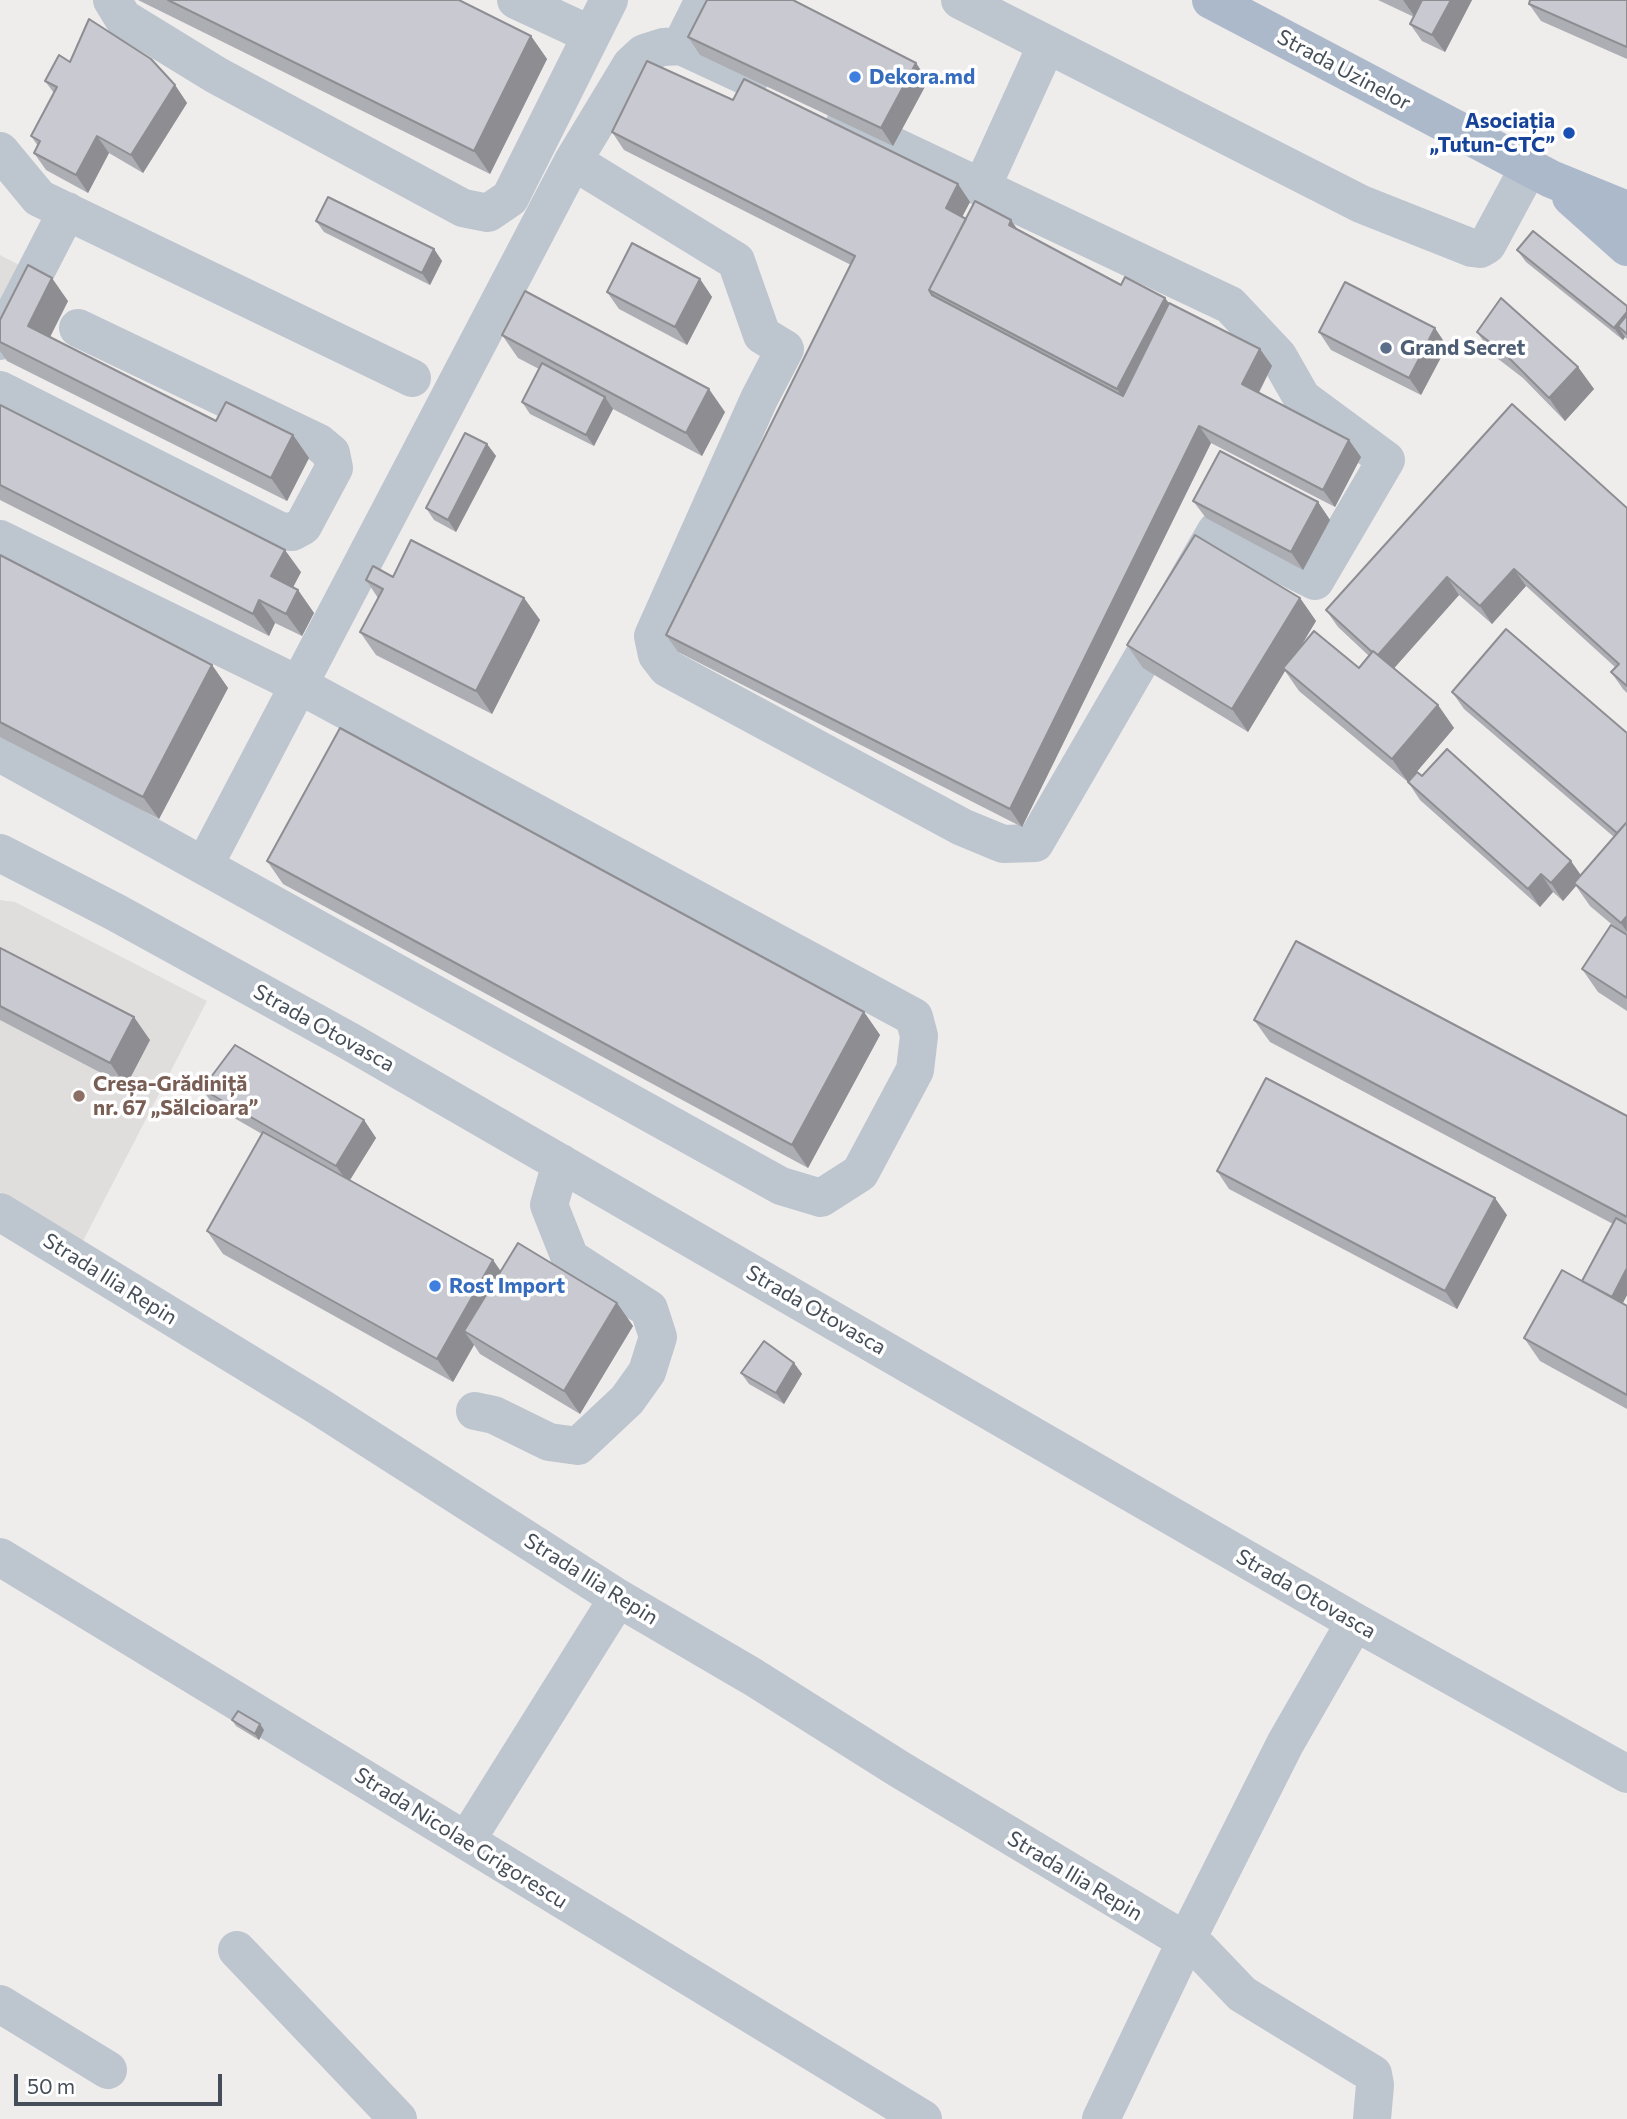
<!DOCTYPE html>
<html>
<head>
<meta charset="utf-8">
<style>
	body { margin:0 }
	#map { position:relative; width:1627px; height:2119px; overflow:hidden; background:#efecec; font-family:Commissioner,sans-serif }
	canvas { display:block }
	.scale { position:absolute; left:14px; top:2074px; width:208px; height:32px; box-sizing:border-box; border:4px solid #454e58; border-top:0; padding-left:9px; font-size:21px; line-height:24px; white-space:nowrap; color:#454e58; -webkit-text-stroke:5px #fff; paint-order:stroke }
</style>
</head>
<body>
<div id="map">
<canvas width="1627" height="2119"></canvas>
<div class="scale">50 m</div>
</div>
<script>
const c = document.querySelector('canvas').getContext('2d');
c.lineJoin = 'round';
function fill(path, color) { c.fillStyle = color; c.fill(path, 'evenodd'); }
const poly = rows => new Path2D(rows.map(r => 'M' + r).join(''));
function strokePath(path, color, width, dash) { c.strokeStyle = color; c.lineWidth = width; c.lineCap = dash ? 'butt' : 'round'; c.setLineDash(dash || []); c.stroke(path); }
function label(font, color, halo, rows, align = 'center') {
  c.font = font + ' Commissioner,sans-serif'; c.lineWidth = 7; c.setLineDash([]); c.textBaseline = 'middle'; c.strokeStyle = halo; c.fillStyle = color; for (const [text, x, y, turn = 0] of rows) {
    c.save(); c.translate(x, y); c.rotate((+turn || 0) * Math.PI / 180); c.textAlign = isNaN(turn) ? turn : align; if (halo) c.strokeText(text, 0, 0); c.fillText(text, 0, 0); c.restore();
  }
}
const education = poly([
	[0,255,23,267,0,313],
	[0,900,15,902,207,1001,83,1241,0,1192]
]);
const minor = poly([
	[112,0,123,18,216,75,463,208,488,213,510,198,609,0],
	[516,0,591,35],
	[960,0,1361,204,1472,248,1480,249,1487,245,1529,167],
	[681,46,704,0],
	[0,151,39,198,412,378],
	[573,161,736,261,762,335,785,349,759,399,653,636,657,655,667,668,962,827,1003,844,1035,843,1216,531,1315,581,1386,460,1302,398,1278,356,1230,305,845,123],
	[982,187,1047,44],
	[0,341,67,211],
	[0,390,280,531,292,532,303,526,334,468,331,453,319,443,78,328],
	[0,539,299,685,914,1017,919,1036,915,1070,860,1173,821,1198,781,1186,204,866],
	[0,753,204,866,573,161,631,65,644,53,663,47,681,46,750,78],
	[0,853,115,912,349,1041,1355,1622,1627,1774],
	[0,1212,318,1406,618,1598,753,1677,899,1769,1199,1949,1242,1994,1373,2074,1375,2085,1372,2119],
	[475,1411,494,1415,549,1442,578,1446,627,1400,647,1372,658,1337,649,1309,570,1258,549,1205,561,1163],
	[0,1557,923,2119],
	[466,1841,618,1598],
	[237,1950,398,2119],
	[0,2004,108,2070],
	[1101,2119,1185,1943,1285,1744,1355,1622]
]);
const major = poly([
	[1211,0,1551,179,1627,210],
	[1571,197,1627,247]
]);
const wall = poly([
	[138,0,459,0,531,36,547,59,490,174],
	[1378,0,1472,0,1445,52,1422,41,1410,24,1414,17],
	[1627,0,1627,59,1541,21,1529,4],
	[688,37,916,63,928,81,893,146,700,55],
	[70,62,175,85,187,103,143,173,109,153,88,193,46,170,34,153,38,146,31,136,54,93,45,81],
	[733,100,958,184,970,202,962,216,966,219,1019,231,1121,285,1165,298,1169,303,1260,349,1272,366,1259,393,1361,457,1335,507,1211,443,1022,827,678,652,666,635,851,265,624,150,612,132],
	[316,221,434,249,442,261,430,285,324,232],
	[1517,250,1627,306,1627,339,1625,337,1623,340,1526,262],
	[700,279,712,297,687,345,619,309,607,292],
	[68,301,50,337,216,421,293,435,309,458,287,501,7,361,0,351,0,320],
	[1319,332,1447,346,1421,395,1331,350],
	[1477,332,1578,367,1594,389,1565,421,1523,378,1493,355],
	[502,335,725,412,702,456,613,409,594,446,530,414,522,402,539,369,518,358],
	[0,405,301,572,293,587,298,590,314,613,302,636,275,623,269,636,0,500],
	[487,444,496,456,456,532,434,520,426,508],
	[1193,501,1318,502,1330,520,1303,570,1206,518],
	[1627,508,1627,693,1623,689,1611,672,1615,667,1526,586,1492,624,1459,595,1394,668,1438,705,1454,728,1408,782,1299,691,1285,671,1248,732,1143,668,1127,645,1300,598,1316,621,1298,650,1359,668,1369,656,1338,627,1326,610],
	[0,555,212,665,228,688,159,819,0,737],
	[393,577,524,598,540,620,492,714,376,655,360,632,378,598,366,580],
	[1452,692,1627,733,1627,1011,1598,992,1582,969,1616,928,1590,906,1576,886,1563,901,1553,892,1540,907,1420,800,1408,782,1422,776,1581,875,1614,837,1464,709],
	[267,861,864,1012,880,1035,808,1168,283,884],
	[0,948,150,1040,126,1086,0,1020],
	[1254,1020,1627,1116,1627,1295,1623,1303,1627,1306,1627,1409,1540,1361,1524,1338,1582,1281,1613,1224,1270,1042],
	[202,1089,364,1120,376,1138,350,1180,493,1260,500,1271,617,1303,633,1326,580,1414,480,1354,474,1345,453,1382,223,1254,207,1231,262,1134,215,1107],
	[1217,1171,1507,1215,1457,1309,1229,1189],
	[794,1363,802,1374,784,1404,749,1384,741,1373],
	[232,1720,260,1724,264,1730,259,1740,236,1726]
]);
const shadedWall = poly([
	[1403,0,1423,0,1415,17],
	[1451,0,1472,0,1445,52,1432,35],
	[531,36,547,59,490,174,474,151],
	[916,63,928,81,893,146,881,128],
	[175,85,187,103,143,173,131,155],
	[97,136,109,153,88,193,76,175],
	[958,184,970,202,958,225,946,208],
	[1011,220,1027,243,1009,225],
	[434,249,442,261,430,285,422,273],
	[52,278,68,301,44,349,28,326],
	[700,279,712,297,687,345,675,327],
	[1165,298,1181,321,1133,411,1117,389],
	[1627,312,1627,334,1618,326,1625,337,1623,340,1614,328],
	[1435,328,1447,346,1421,395,1409,378],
	[1260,349,1272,366,1254,401,1242,384],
	[1578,367,1594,389,1565,421,1549,398],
	[709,389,725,412,702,456,686,433],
	[605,397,613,409,594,446,586,435],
	[1199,426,1211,443,1022,827,1010,809],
	[293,435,309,458,287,501,271,478],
	[1349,440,1361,457,1335,507,1323,490],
	[487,444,496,456,456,532,448,520],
	[1318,502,1330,520,1303,570,1291,552],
	[285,550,301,572,287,599,271,576],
	[1514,569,1526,586,1492,624,1480,606],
	[1447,577,1459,595,1389,674,1377,656],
	[298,590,314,613,302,636,286,614],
	[524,598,540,620,492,714,476,691],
	[1300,598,1316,621,1286,671,1283,668,1285,671,1248,732,1232,709],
	[259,600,275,623,269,636,253,614],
	[212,665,228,688,159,819,143,797],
	[1438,705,1454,728,1408,782,1392,759],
	[1571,861,1583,878,1574,883,1576,886,1563,901,1551,883],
	[1541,874,1553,892,1540,907,1528,889],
	[1627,916,1627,932,1621,923],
	[864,1012,880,1035,808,1168,792,1145],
	[134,1017,150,1040,126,1086,110,1063],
	[364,1120,376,1138,348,1183,336,1166],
	[1495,1198,1507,1215,1457,1309,1445,1291],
	[493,1260,509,1283,464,1331,474,1345,453,1382,437,1359],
	[1627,1268,1627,1295,1617,1314,1609,1302],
	[617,1303,633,1326,580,1414,564,1391],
	[794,1363,802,1374,784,1404,776,1393],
	[260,1724,264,1730,259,1740,255,1734]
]);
const building = poly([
	[168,0,459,0,531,36,474,151,168,0],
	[707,0,793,0,916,63,881,128,688,37,707,0],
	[1422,0,1451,0,1432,35,1410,24,1422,0],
	[1530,0,1627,0,1627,47,1529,4,1530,0],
	[89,19,151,59,175,85,131,155,97,136,76,175,34,153,40,141,31,136,57,87,45,81,59,55,70,62,89,19],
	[647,61,733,100,744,79,958,184,946,208,966,219,929,290,932,295,1123,396,1169,303,1260,349,1242,384,1349,440,1323,490,1199,426,1010,809,666,635,855,256,612,132,647,61],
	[328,197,434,249,422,273,316,221,328,197],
	[975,201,1011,220,1009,225,1121,285,1125,277,1165,298,1117,389,929,290,975,201],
	[1533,231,1627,306,1627,312,1614,328,1517,250,1533,231],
	[632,243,700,279,675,327,607,292,632,243],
	[28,265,52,278,28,326,216,421,226,402,293,435,271,478,0,342,0,320,28,265],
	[1345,282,1435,328,1409,378,1319,332,1345,282],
	[525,291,709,389,686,433,502,335,525,291],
	[1501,298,1578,367,1549,398,1507,356,1477,332,1501,298],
	[1627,315,1627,334,1618,326,1627,315],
	[542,363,605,397,586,435,522,402,542,363],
	[1512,404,1627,508,1627,686,1611,672,1619,664,1514,569,1480,606,1447,577,1378,655,1373,651,1372,652,1326,610,1512,404],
	[0,405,285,550,271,576,298,590,286,614,259,600,253,614,0,485,0,405],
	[465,433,487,444,448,520,426,508,465,433],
	[1220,451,1318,502,1291,552,1193,501,1220,451],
	[1195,535,1300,598,1232,709,1127,645,1195,535],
	[411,540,524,598,476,691,360,632,383,589,366,580,373,566,393,577,411,540],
	[0,555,212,665,143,797,0,722,0,555],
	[1506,629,1627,733,1627,822,1617,833,1452,692,1506,629],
	[1314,631,1359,668,1373,651,1438,705,1392,759,1283,668,1314,631],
	[340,728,864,1012,792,1145,267,861,340,728],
	[1447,749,1571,861,1551,883,1541,874,1528,889,1408,782,1417,772,1422,776,1447,749],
	[1627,822,1627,916,1621,923,1574,883,1627,822],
	[1611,925,1627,935,1627,998,1582,969,1611,925],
	[1296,941,1627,1116,1627,1217,1254,1020,1296,941],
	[0,948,134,1017,110,1063,0,1006,0,948],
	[235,1045,364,1120,336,1166,202,1089,235,1045],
	[1266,1078,1495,1198,1445,1291,1217,1171,1266,1078],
	[263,1132,493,1260,437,1359,207,1231,263,1132],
	[1616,1218,1627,1224,1627,1268,1612,1297,1582,1281,1616,1218],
	[518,1243,617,1303,564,1391,464,1331,518,1243],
	[1562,1270,1627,1306,1627,1395,1524,1338,1562,1270],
	[764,1341,794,1363,776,1393,741,1373,764,1341],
	[238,1711,260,1724,255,1734,232,1720,238,1711]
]);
const markers = [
	[855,77,7,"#3f7fe0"],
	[1569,133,7,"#1a4fb4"],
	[1386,348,7,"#5c6f8a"],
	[79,1096,7,"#8d6e63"],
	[435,1286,7,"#3f7fe0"]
];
const streetNames = [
	["Strada Uzinelor",1344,70,28],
	["Strada Otovasca",324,1028,29],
	["Strada Ilia Repin",110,1279,32],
	["Strada Otovasca",816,1310,30],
	["Strada Ilia Repin",591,1579,32],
	["Strada Otovasca",1306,1594,30],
	["Strada Nicolae Grigorescu",461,1838,32],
	["Strada Ilia Repin",1075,1876,31]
];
const shopNames = [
	["Dekora.md",869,77],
	["Rost Import",449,1286]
];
const transitNames = [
	["Asociația",1555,121],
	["„Tutun-CTC”",1555,145]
];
const serviceNames = [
	["Grand Secret",1400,348]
];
const educationNames = [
	["Creșa-Grădiniță",93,1084],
	["nr. 67 „Sălcioara”",93,1108]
];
fill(education, '#e0dddd');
strokePath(minor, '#bdc5ce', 38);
strokePath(major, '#acb9cb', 38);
fill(wall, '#adaeb4');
fill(shadedWall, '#8d8d92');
fill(building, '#c9cad1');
strokePath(building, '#8d8d92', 2);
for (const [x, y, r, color] of markers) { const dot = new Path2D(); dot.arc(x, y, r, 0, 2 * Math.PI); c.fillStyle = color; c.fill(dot); strokePath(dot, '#fff', 2.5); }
label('21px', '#454e58', '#fff', streetNames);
label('bold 21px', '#366cbe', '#fff', shopNames, 'left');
label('bold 21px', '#164399', '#fff', transitNames, 'right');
label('bold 21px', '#4e5e75', '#fff', serviceNames, 'left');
label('bold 21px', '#785e54', '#fff', educationNames, 'left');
</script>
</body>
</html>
